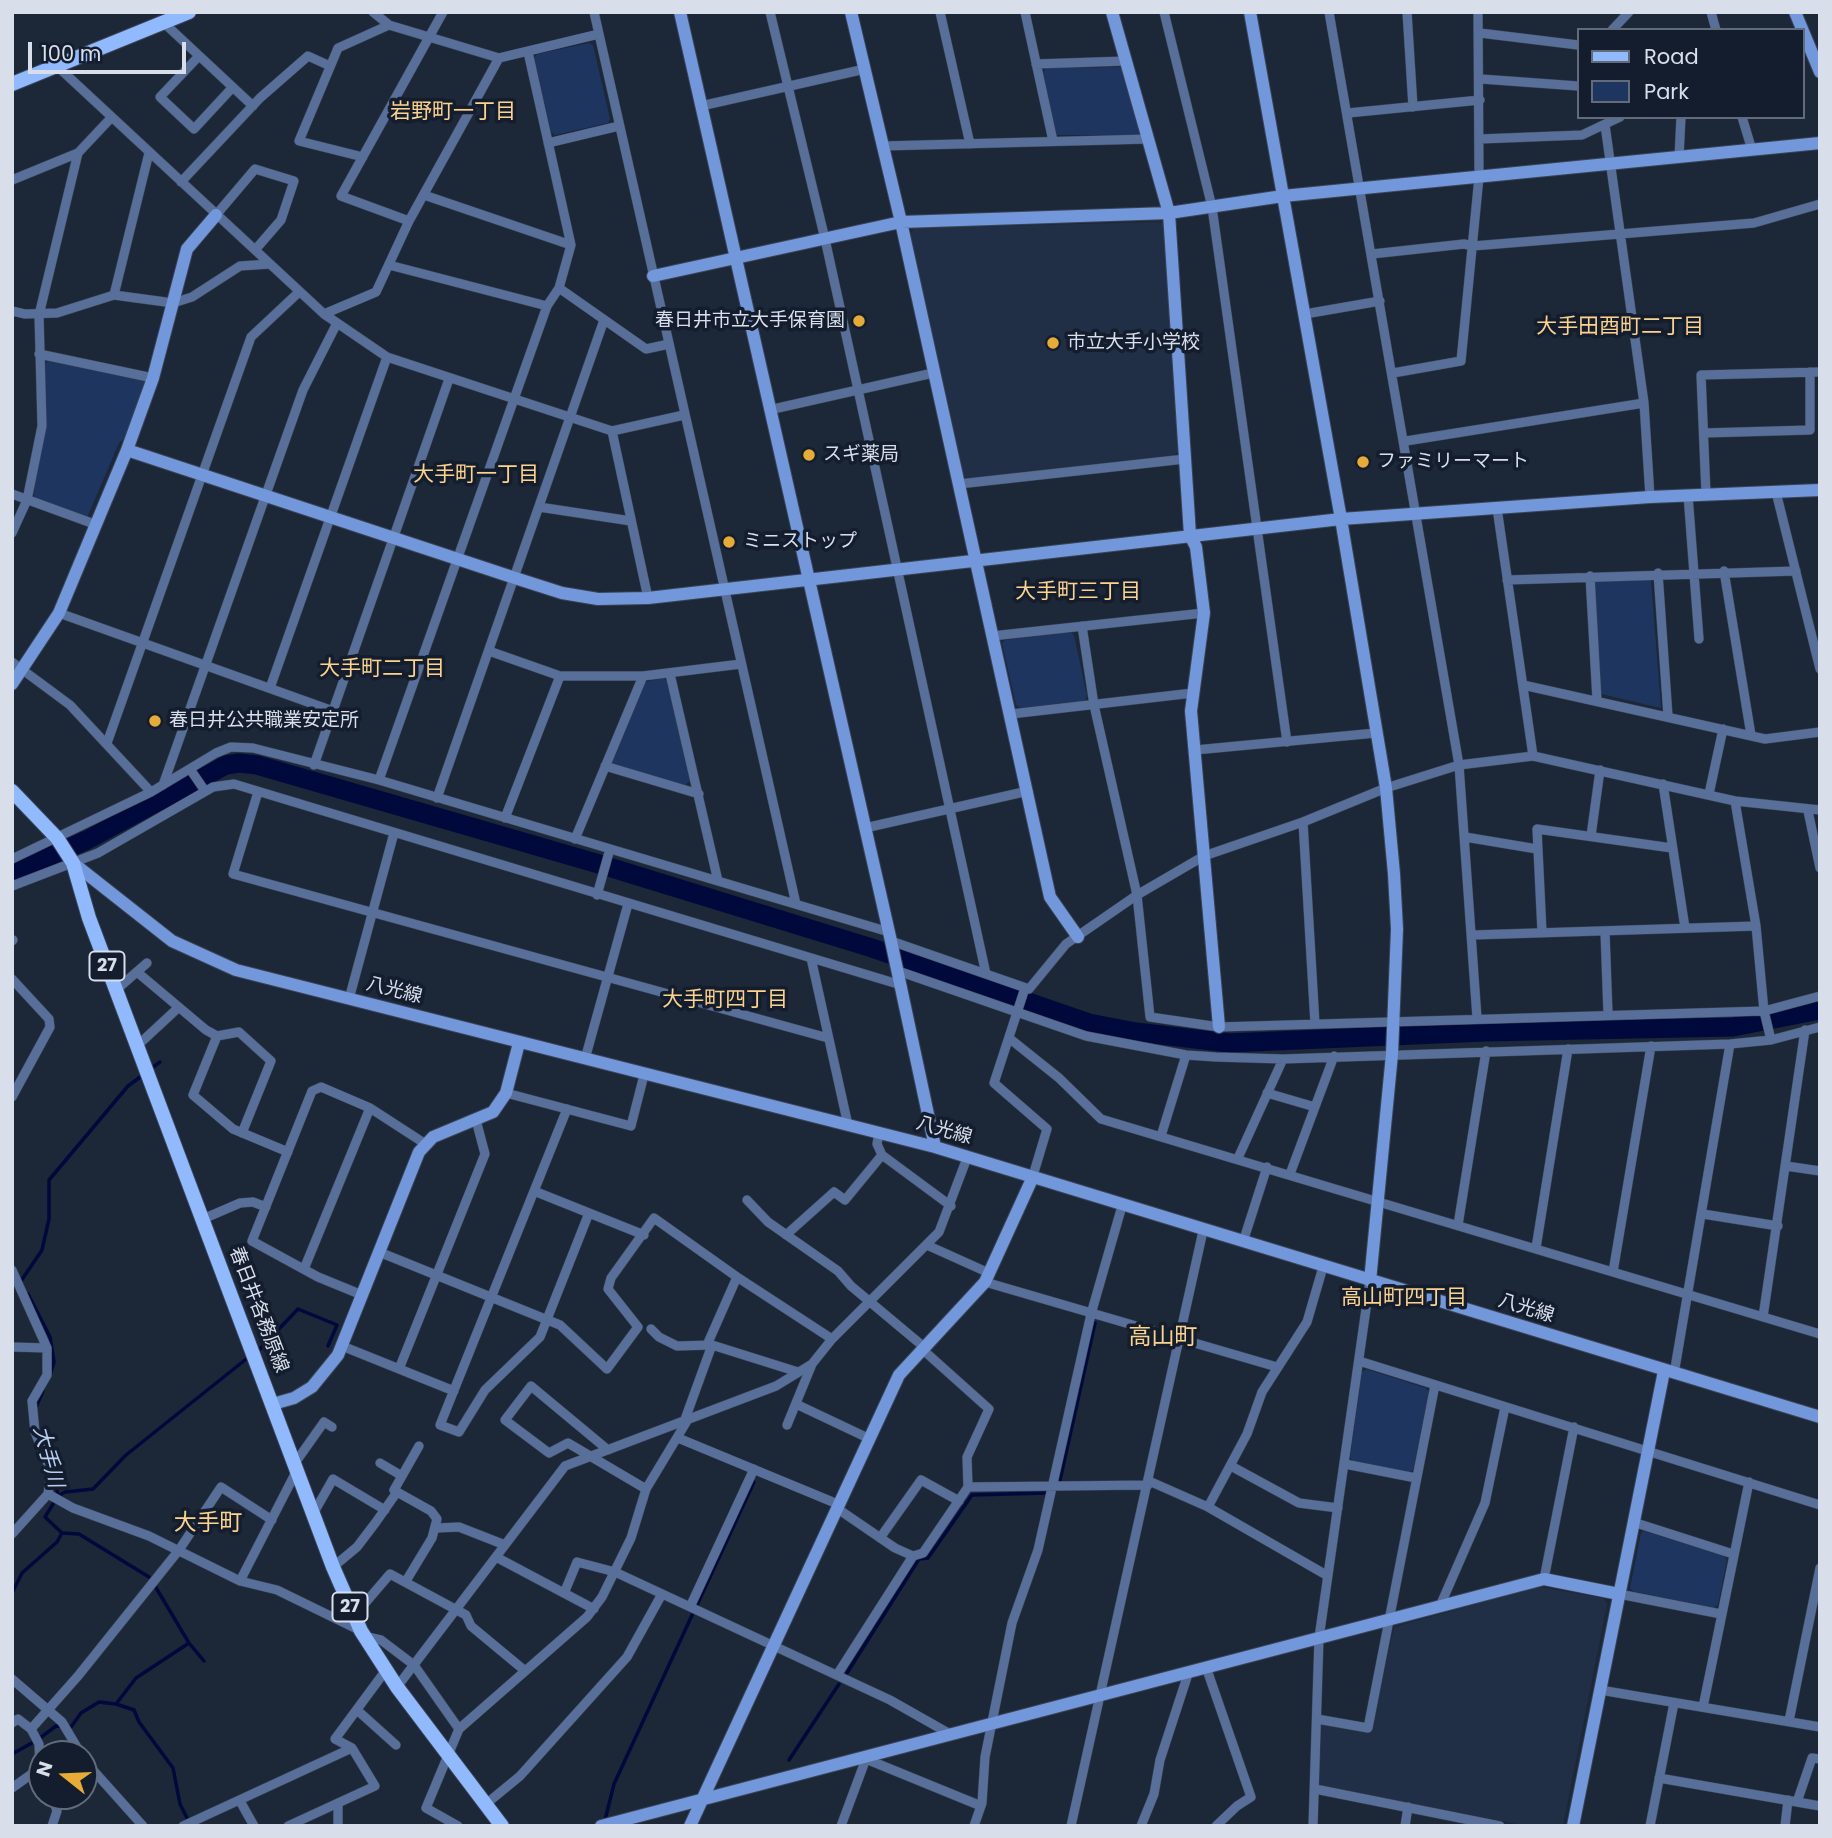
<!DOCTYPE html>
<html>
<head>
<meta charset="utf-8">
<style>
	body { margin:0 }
	#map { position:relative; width:1832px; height:1838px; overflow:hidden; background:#1c2738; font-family:Poppins,sans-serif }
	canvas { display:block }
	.frame { position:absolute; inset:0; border:14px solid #d8dfeb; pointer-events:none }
	.legend { position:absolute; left:1577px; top:28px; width:228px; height:91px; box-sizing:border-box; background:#131d2e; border:2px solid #626b7a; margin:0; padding:9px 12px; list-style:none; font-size:21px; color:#d8dfeb }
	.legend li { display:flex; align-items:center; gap:14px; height:35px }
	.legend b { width:35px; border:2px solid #626b7a }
	.north { position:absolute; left:28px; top:1740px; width:70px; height:70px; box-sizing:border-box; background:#131d2e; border:2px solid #626b7a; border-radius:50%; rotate:288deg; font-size:19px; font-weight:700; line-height:28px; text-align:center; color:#d8dfeb }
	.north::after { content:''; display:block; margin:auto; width:24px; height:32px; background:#e6ac36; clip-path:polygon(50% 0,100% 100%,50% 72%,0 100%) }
	.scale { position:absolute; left:28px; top:42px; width:158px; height:32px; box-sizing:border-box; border:4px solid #d8dfeb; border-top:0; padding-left:9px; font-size:21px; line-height:24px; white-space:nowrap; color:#d8dfeb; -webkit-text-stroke:5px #131d2e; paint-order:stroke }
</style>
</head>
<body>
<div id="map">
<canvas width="1832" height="1838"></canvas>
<div class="frame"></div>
<ul class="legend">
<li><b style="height:9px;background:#90b9fe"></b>Road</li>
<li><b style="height:19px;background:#1d355f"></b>Park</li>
</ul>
<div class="north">N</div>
<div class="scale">100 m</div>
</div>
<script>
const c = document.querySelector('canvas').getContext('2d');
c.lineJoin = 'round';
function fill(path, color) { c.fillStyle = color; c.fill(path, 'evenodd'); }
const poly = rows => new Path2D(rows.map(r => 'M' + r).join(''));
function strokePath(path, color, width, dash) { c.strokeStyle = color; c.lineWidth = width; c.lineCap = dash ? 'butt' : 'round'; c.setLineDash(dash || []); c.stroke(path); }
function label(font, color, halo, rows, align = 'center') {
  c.font = font + ' Poppins,"Noto Sans JP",sans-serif'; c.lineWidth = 7; c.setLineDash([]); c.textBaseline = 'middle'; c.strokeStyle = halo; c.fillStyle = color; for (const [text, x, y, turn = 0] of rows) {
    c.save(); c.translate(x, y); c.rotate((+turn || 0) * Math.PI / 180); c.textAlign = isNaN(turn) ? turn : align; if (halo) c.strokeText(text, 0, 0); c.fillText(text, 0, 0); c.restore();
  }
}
const built = poly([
	[1161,222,1165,224,1178,451,1174,456,968,479,964,476,910,235,914,228],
	[1539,1587,1603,1598,1607,1604,1563,1826,1527,1826,1322,1786,1319,1782,1321,1726,1325,1723,1371,1732,1394,1627]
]);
const green = poly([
	[589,43,593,45,610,119,608,123,555,135,551,132,534,58,537,54],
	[1120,67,1124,69,1141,131,1139,135,1056,135,1043,72,1046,68],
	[48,361,144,380,146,386,127,436,119,443,87,518,35,498,34,494,44,364],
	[1651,579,1661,708,1601,694,1594,580],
	[1070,632,1074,635,1087,696,1085,701,1020,708,1016,705,1002,643,1005,640],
	[663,678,667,681,690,781,684,786,613,765,612,761,645,682],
	[1366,1369,1426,1388,1429,1392,1413,1470,1409,1473,1353,1461,1350,1458,1362,1372],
	[1644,1531,1724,1556,1727,1560,1718,1605,1714,1608,1632,1591,1630,1588,1641,1533]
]);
const stream = poly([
	[149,1070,160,1062],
	[21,1281,42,1250,49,1219,49,1180,128,1086,143,1075],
	[28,1294,50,1337,54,1362,50,1375],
	[257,1352,298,1309,337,1325,328,1346],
	[36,1407,43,1391],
	[1060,1480,1095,1323],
	[58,1496,65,1492,93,1489,126,1455,250,1356],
	[62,1533,79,1534,149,1577],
	[155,1586,189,1643,204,1661],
	[12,1593,22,1573,57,1542,62,1533,45,1517,58,1496,54,1470],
	[697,1605,754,1482],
	[847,1673,919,1559,928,1558,972,1495,1046,1493],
	[116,1704,134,1710,139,1722,173,1768,180,1804,188,1820],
	[40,1738,56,1726,71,1727,81,1713,99,1702,116,1704,136,1678,189,1643],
	[12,1754,32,1743],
	[789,1760,839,1684],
	[605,1820,614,1784,693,1613]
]);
const river = poly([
	[12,873,87,840,226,765,239,763,257,765,599,864,872,948,1089,1023,1136,1032,1229,1043,1484,1032,1733,1027,1820,1010]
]);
const street = poly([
	[373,12,389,25],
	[594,12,796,904],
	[770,12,825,239,986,974],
	[940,12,970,144],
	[1025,12,1053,141],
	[1164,12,1212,207,1287,742],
	[1329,12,1459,765,1477,1018],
	[1407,12,1413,107],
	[1711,12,1716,30],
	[164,23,253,106],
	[1612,30,1629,12],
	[1480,33,1578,45],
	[199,56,160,97,194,129,232,88],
	[1036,64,1126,61],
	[58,67,324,314,387,357,612,431,684,415],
	[1481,79,1578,86],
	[701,106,865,69],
	[1348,113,1480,100],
	[1742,117,1752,150],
	[1605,125,1644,403,1650,497],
	[1480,139,1582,135,1620,117],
	[548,143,619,126],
	[883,146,1149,139],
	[363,157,299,141,338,48,389,25,499,58],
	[1679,157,1681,117],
	[12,180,78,153,110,119],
	[181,182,260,98,308,56,330,66],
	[424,195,571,245],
	[216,215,255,169,294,181,281,220,255,250],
	[409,221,341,196,443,12],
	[1372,254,1464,244,1473,246,1754,223,1820,204],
	[389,265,547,306],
	[559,288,646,349,669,344],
	[114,295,149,153],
	[12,311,25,314,57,313,114,295,173,303,192,297,240,266,270,264],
	[324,314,376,292,409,221,499,58,599,34],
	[1305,314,1380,301],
	[39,354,153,378],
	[1393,373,1461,361,1479,177,1478,12],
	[769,410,933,373],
	[612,431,648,598],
	[1704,433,1810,430,1810,372],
	[1406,441,1644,403],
	[959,484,1185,459],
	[1776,492,1820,669],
	[12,494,97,525],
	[1706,494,1701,375,1820,372],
	[1688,495,1699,639],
	[539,507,631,521],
	[1497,508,1533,756],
	[12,533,27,500,42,426,39,315,78,153],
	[1724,571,1751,735],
	[1658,573,1668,716],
	[1590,576,1597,700],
	[1507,580,1796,571],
	[59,613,333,711],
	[1082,626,1094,705,1137,895,1150,1017,1219,1027,1764,1011,1820,996],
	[992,636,1204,613],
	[489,651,560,676,643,676,741,664],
	[12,662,70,705,151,792],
	[670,674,718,881],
	[1523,685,1765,739,1820,732],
	[270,688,387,357],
	[1011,714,1193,693],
	[107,743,251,337,299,292],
	[1195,750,1376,733],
	[314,765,449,379],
	[605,766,699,794],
	[190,769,205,791],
	[379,780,547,306,559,288,571,245,528,52],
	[1663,784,1685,928],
	[163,785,303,390,336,325],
	[258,792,233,874,828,1038],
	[1709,794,1723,729],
	[437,798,604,320],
	[1735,801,1756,926,1764,1011,1771,1040],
	[1808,811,1820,868],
	[505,818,560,676],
	[1303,822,1315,1024],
	[865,828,1028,791],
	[1591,836,1600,770],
	[1465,837,1537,849],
	[575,839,643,676],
	[12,859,151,792,216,753,231,747,253,748,379,780,889,932],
	[12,886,98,853,213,787,234,784,901,985],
	[597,895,610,849],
	[1542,932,1537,829,1672,848],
	[1605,932,1608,1014],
	[1473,935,1756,926],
	[12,941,13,940],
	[891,941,1029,989,1066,944,1137,895,1204,856,1303,822,1386,788,1459,765,1533,756,1735,801,1820,810],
	[811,958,848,1125],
	[898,971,1086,1036,1186,1055,1216,1057,1283,1059,1730,1044,1771,1040,1820,1027],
	[137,972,206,1030,217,1036,239,1032,271,1061,242,1133],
	[12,979,49,1019,50,1027,12,1097],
	[1025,988,994,1083,1047,1129,1032,1179],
	[116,990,147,963],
	[349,999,394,833],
	[217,1036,193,1095,233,1129,288,1152],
	[1009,1038,1059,1078,1101,1119,1820,1334],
	[137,1046,179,1007],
	[585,1059,628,904],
	[506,1093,631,1126,644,1075],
	[1267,1093,1315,1107],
	[567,1109,440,1425,459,1432,485,1390,540,1337,589,1213],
	[879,1133,877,1144,882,1155,951,1206],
	[1161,1136,1186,1055],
	[1238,1158,1283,1059],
	[1786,1166,1820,1171],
	[1290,1174,1334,1056],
	[534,1191,644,1235],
	[747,1200,768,1222,838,1271,851,1286,924,1347],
	[1703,1214,1778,1226],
	[203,1219,240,1203,253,1202,266,1207],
	[1458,1225,1486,1051],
	[786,1235,834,1192,845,1200,882,1155],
	[1243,1242,1267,1167],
	[929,1246,989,1273],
	[1536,1248,1568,1049],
	[379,1252,560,1325,607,1369,638,1327,608,1289,611,1278,654,1218,737,1277,832,1339],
	[304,1269,370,1108],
	[12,1270,47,1348,47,1375,32,1401,35,1432,51,1471,48,1494,12,1534],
	[1613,1272,1651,1046],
	[985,1282,1277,1367],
	[362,1295,318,1277,252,1241,312,1091,321,1087,370,1108,424,1143],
	[1763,1317,1805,1030],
	[651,1329,659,1337,677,1346,712,1345,798,1372],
	[707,1345,737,1277],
	[342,1346,454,1391],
	[12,1347,47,1348],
	[922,1349,989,1409,967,1457,968,1487],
	[1359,1361,1820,1505],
	[399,1369,485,1154,476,1120],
	[1674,1374,1730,1044],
	[796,1404,870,1439],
	[684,1422,712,1345],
	[787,1425,812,1364],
	[678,1438,840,1505],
	[608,1450,531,1386,505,1420,549,1453,568,1443,646,1489],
	[295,1463,324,1422,332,1427],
	[380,1463,402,1476],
	[1345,1464,1416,1478],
	[1231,1466,1299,1503,1338,1508],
	[1149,1481,1208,1507,1328,1576],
	[397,1492,431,1511,437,1519,432,1538,406,1581],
	[48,1494,73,1508,149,1536,240,1581,277,1590,359,1630],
	[1208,1507,1247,1434,1262,1392,1307,1322,1323,1267],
	[838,1509,895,1548,913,1556],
	[313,1514,333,1479,385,1510],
	[1633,1522,1733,1554],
	[437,1528,459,1527,505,1545],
	[880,1538,921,1480,959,1501],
	[496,1557,594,1609],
	[333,1567,357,1547,376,1522,397,1492,394,1490,419,1446],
	[1544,1579,1574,1427],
	[240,1581,297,1470],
	[565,1591,577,1562,615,1572,890,1700,950,1734],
	[1619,1594,1721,1614],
	[1440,1606,1485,1503,1505,1407],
	[690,1607,754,1469],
	[354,1616,390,1574,466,1615,471,1626,524,1670],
	[364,1636,381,1640,414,1665,459,1729],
	[1206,1667,1251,1797,1237,1806,1216,1826],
	[837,1675,913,1556,923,1553,968,1487,1148,1485],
	[12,1679,62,1722,81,1754],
	[397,1687,565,1466,776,1386,812,1364,832,1339,939,1232,967,1158],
	[1600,1690,1820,1727],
	[1703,1707,1749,1482],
	[357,1710,396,1745],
	[1317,1719,1368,1728,1435,1385],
	[1789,1721,1820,1568],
	[12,1723,18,1719,31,1729],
	[866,1759,981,1806],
	[84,1760,143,1826],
	[1659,1778,1820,1806],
	[12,1788,40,1768,39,1744,31,1729,78,1676,179,1550,221,1487,272,1520],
	[1315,1789,1500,1826],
	[240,1801,254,1826],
	[1797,1802,1812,1758,1820,1759],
	[486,1804,520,1776,627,1657,662,1594],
	[52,1826,57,1811,52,1796],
	[183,1826,352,1748],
	[288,1826,375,1786,352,1748,335,1739,386,1670],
	[338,1826,338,1803],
	[458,1826,426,1808,459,1729,587,1617,602,1597,631,1538,646,1489,687,1421],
	[841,1826,867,1756],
	[974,1826,982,1803,985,1757,1012,1623,1038,1550,1091,1314,1122,1206],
	[1071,1826,1203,1231],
	[1141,1826,1154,1794,1160,1760,1189,1671],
	[1313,1826,1319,1638,1370,1281],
	[1405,1826,1408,1807],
	[1650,1826,1674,1703],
	[1785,1826,1788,1800]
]);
const secondary = poly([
	[680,12,891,941,935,1147],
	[851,12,901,222,1050,897,1078,937],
	[1112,12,1169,213,1190,535,1196,547,1204,613,1191,711,1219,1027],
	[1250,12,1341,519,1386,788,1394,874,1397,929,1392,1054,1370,1281],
	[1795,12,1820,72],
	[653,276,901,222,1169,213,1283,196,1820,143],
	[127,450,515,578,562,593,598,599,648,598,1341,519,1650,497,1820,490],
	[12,684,59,613,127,450,153,378,187,249,216,215],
	[73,863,172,941,236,970,935,1147,1820,1417],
	[273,1404,294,1398,312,1387,338,1355,419,1152,433,1137,493,1112,506,1093,519,1043],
	[601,1826,1544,1579,1619,1594],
	[690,1826,899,1375,985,1282,1032,1179],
	[1573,1826,1664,1371]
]);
const primary = poly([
	[12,84,189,12],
	[12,791,57,838,73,863,89,918,333,1567,361,1631,397,1687,502,1826]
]);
const markers = [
	[859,321,7,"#e6ac36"],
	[1053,343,7,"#e6ac36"],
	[809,455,7,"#e6ac36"],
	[1363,462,7,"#e6ac36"],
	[729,542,7,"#e6ac36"],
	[155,721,7,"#e6ac36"]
];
const shields = [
	[107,966,35],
	[350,1607,35]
];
const shieldNames = [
	["27",107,966],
	["27",350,1607]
];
const poiNames = [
	["春日井市立大手保育園",845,321,"right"],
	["市立大手小学校",1067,343],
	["スギ薬局",823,455],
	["ファミリーマート",1377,462],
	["ミニストップ",743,542],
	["春日井公共職業安定所",169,721]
];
const streetNames = [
	["八光線",394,991,14],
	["八光線",944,1131,16],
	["八光線",1526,1309,17],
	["春日井各務原線",258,1310,69]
];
const neighbourhoodNames = [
	["岩野町一丁目",453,113],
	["大手田酉町二丁目",1620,328],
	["大手町一丁目",476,476],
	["大手町三丁目",1078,593],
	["大手町二丁目",382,670],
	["大手町四丁目",725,1001],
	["高山町四丁目",1404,1299]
];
const waterNames = [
	["大手川",47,1457,75]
];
const quarterNames = [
	["高山町",1163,1338],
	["大手町",208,1524]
];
fill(built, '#212f46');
fill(green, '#1d355f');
strokePath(stream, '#00093c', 3.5);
strokePath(river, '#00093c', 19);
strokePath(street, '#3a4455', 10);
strokePath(secondary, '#3a4455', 14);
strokePath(primary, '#3a4455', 16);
strokePath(street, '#576f99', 9);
strokePath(secondary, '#7298db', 12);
strokePath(primary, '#90b9fe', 14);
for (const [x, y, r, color] of markers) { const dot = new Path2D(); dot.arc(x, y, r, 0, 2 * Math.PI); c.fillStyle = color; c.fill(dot); strokePath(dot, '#131d2e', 2.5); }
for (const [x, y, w] of shields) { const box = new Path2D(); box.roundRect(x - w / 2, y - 14.5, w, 29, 5); c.fillStyle = '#131d2e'; c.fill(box); strokePath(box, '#d8dfeb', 2); }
label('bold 18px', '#d8dfeb', null, shieldNames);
label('19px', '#d8dfeb', '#131d2e', poiNames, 'left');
label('19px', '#d8dfeb', '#131d2e', streetNames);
label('21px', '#fcd38c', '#131d2e', neighbourhoodNames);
label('italic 21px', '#bacef0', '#131d2e', waterNames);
label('23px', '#fcd38c', '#131d2e', quarterNames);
</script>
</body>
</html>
